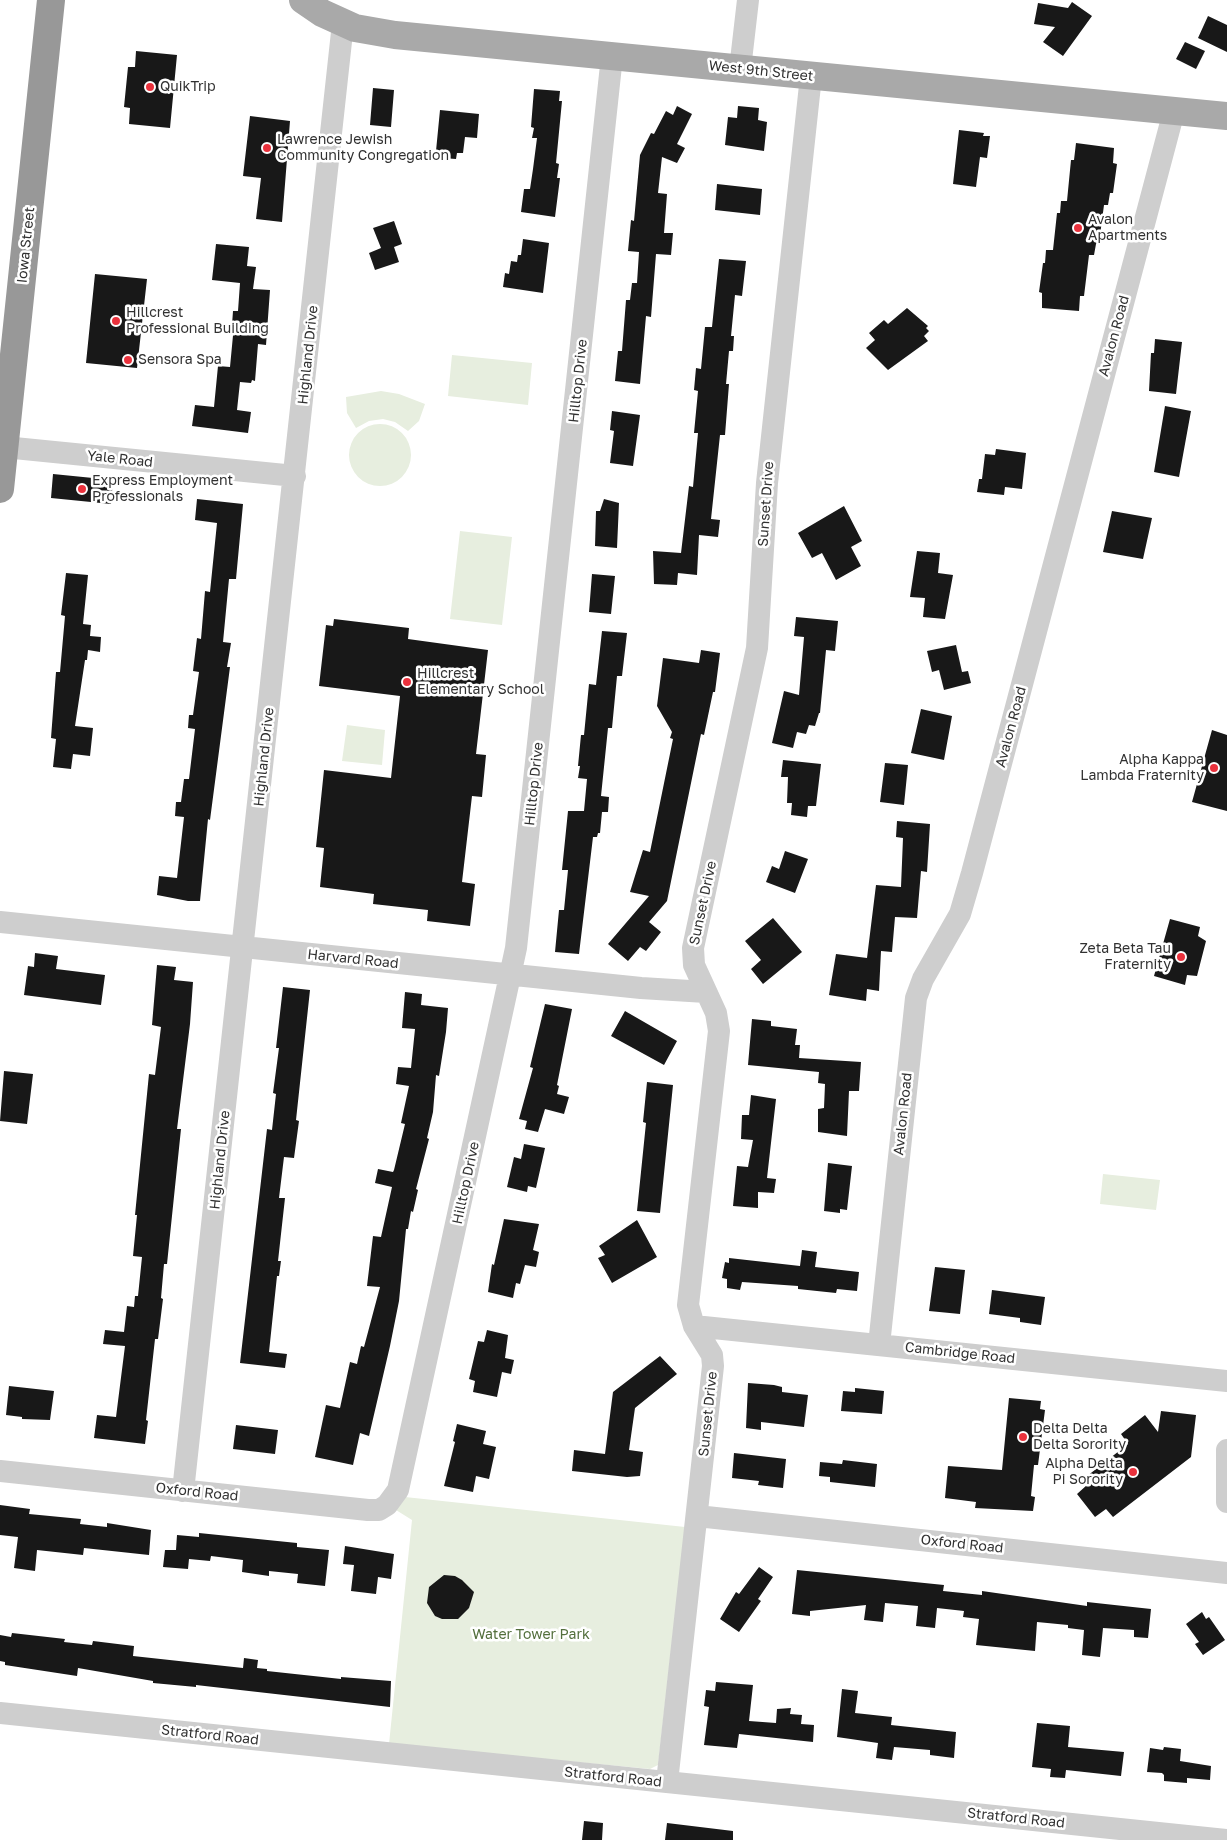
<!DOCTYPE html>
<html>
<head>
<meta charset="utf-8">
<style>
	body { margin:0 }
	canvas { display:block; background:#fff }
</style>
</head>
<body>
<canvas width="1227" height="1840"></canvas>
<script>
const c = document.querySelector('canvas').getContext('2d');
c.lineJoin = 'round';
function fill(path, color) { c.fillStyle = color; c.fill(path, 'evenodd'); }
const poly = rows => new Path2D(rows.map(r => 'M' + r).join(''));
function strokePath(path, color, width, dash) { c.strokeStyle = color; c.lineWidth = width; c.lineCap = dash ? 'butt' : 'round'; c.setLineDash(dash || []); c.stroke(path); }
function label(font, color, halo, rows, align = 'center') {
  c.font = font + ' "Golos Text",sans-serif'; c.lineWidth = 5; c.setLineDash([]); c.textBaseline = 'middle'; c.strokeStyle = halo; c.fillStyle = color; for (const [text, x, y, turn = 0] of rows) {
    c.save(); c.translate(x, y); c.rotate((+turn || 0) * Math.PI / 180); c.textAlign = isNaN(turn) ? turn : align; if (halo) c.strokeText(text, 0, 0); c.fillText(text, 0, 0); c.restore();
  }
}
const green = poly([
	[452,355,532,363,528,405,448,396],
	[381,391,399,394,425,404,419,421,408,431,395,422,383,419,369,421,356,428,347,413,346,397],
	'349 455a31 31 0 1 1 62 0a31 31 0 1 1-62 0Z',
	[460,531,512,537,502,625,450,619],
	[347,725,385,730,382,765,342,761],
	[1103,1174,1160,1180,1156,1210,1100,1204],
	[405,1497,685,1527,658,1765,650,1769,389,1744,412,1520,396,1510]
]);
const building = poly([
	[1072,2,1092,16,1063,56,1043,42,1055,27,1034,24,1038,3,1068,8],
	[1208,16,1227,25,1227,52,1198,38],
	[1185,42,1205,51,1196,69,1176,59],
	[136,51,177,55,170,128,129,124,130,108,124,107,128,67,135,67],
	[373,88,394,90,391,127,370,125],
	[534,89,560,91,559,101,562,101,556,163,559,164,557,178,560,178,555,217,521,212,524,189,530,189,533,169,537,138,532,138,534,128,531,127],
	[677,106,692,114,677,144,685,148,677,163,662,157,658,193,667,194,664,233,673,233,671,255,656,254,651,317,646,316,640,384,615,381,618,351,622,351,626,300,630,300,632,283,637,283,639,252,628,251,631,220,634,221,640,155,651,133,654,134,666,111,673,115],
	[738,106,759,108,758,120,767,122,764,151,725,145,728,117,737,118],
	[440,110,479,114,477,138,465,137,463,153,457,153,456,159,442,158,443,151,436,151],
	[250,116,290,121,282,222,256,219,261,178,243,176],
	[959,130,984,133,983,136,990,136,987,158,980,157,976,187,953,184],
	[1076,143,1114,148,1113,163,1117,164,1113,193,1110,193,1108,205,1104,205,1099,243,1096,244,1094,255,1089,255,1084,296,1080,296,1079,311,1042,308,1042,293,1039,292,1043,263,1045,263,1046,250,1053,250,1057,213,1060,213,1061,201,1067,201,1071,160,1074,160],
	[717,184,762,189,760,215,715,210],
	[394,221,402,244,394,247,399,262,375,270,369,253,381,248,373,228],
	[523,239,549,243,543,293,503,287,505,273,509,274,511,261,517,262,518,255,521,255],
	[216,244,249,247,247,266,256,267,253,289,270,290,266,345,258,344,255,381,252,380,251,383,240,382,237,410,251,412,248,433,192,426,195,405,214,407,218,366,230,367,234,325,232,325,233,311,238,311,240,283,212,280],
	[719,259,746,261,742,296,735,295,731,336,734,336,733,351,729,351,726,384,729,384,725,435,720,435,711,519,720,520,718,537,699,535,697,575,678,573,677,585,654,584,653,551,681,553,689,486,693,487,698,433,694,433,698,391,694,390,696,368,701,369,705,327,712,327],
	[95,274,147,279,137,368,86,363],
	[907,308,928,326,926,328,929,331,924,336,928,341,888,370,866,348,875,340,869,333,884,320,888,324],
	[1155,339,1182,342,1176,394,1149,391,1151,353,1154,353],
	[1165,406,1191,411,1179,477,1154,472],
	[612,411,640,415,633,466,610,463,614,431,610,430],
	[996,449,1026,453,1022,489,1005,487,1004,495,977,492,979,479,982,479,985,454,995,455],
	[53,474,113,480,111,504,51,498],
	[197,499,243,504,236,579,229,579,223,642,231,643,227,667,230,667,210,820,208,819,200,901,188,901,157,895,159,876,177,878,184,817,175,816,176,802,181,802,184,779,189,779,195,729,188,728,189,715,193,715,199,672,193,671,197,638,201,639,205,591,210,592,217,523,195,520],
	[604,499,619,503,617,548,595,546,596,511,600,511],
	[844,506,862,541,851,547,861,566,836,580,822,553,812,558,798,533],
	[1112,511,1152,518,1143,559,1103,552],
	[917,551,940,553,938,573,953,575,945,619,923,617,925,598,910,597],
	[66,573,88,575,83,624,91,625,90,636,101,637,100,652,88,650,87,660,85,660,75,726,93,728,90,756,73,754,71,769,53,767,56,739,51,738,56,672,60,672,65,616,61,615],
	[592,574,615,576,611,614,589,612],
	[796,617,838,621,835,651,826,650,820,713,819,713,815,726,809,725,806,734,797,732,793,748,772,743,784,691,799,695,804,637,794,636],
	[334,619,409,628,408,639,488,650,476,754,486,755,482,797,472,796,462,882,475,884,470,926,427,921,428,910,373,904,374,894,320,887,324,848,316,847,324,770,391,778,400,696,319,686,326,625,333,626],
	[602,631,627,633,622,676,617,676,612,728,608,728,601,796,609,797,608,812,602,812,600,833,598,833,597,837,593,837,579,954,555,952,559,910,564,910,568,870,562,870,568,811,584,811,587,779,578,778,580,766,578,766,581,735,584,735,589,684,596,685],
	[956,645,962,672,968,671,971,683,944,690,939,670,932,672,927,651],
	[701,650,720,653,715,692,713,692,704,735,701,734,667,901,649,922,661,932,646,951,640,947,628,961,608,944,649,896,630,892,643,850,650,852,673,739,670,738,672,732,657,706,663,658,699,663],
	[921,709,952,716,944,760,911,753],
	[1212,730,1227,735,1227,811,1192,802],
	[783,760,821,764,816,806,808,806,807,817,791,815,792,803,787,803,788,777,781,777],
	[885,763,908,765,904,805,880,802],
	[897,821,930,824,927,872,921,871,917,918,895,917,892,952,881,951,879,991,867,989,866,1001,829,995,836,954,867,958,876,885,901,887,903,838,896,837],
	[785,851,808,859,795,893,766,882,772,866,779,869],
	[773,918,802,952,763,984,751,969,761,960,745,941],
	[1170,919,1200,927,1198,936,1206,941,1197,976,1187,975,1185,985,1154,976],
	[35,953,58,956,56,969,105,975,101,1005,24,995,28,966,34,967],
	[157,965,176,967,174,980,193,982,190,1024,177,1129,181,1129,167,1264,164,1264,161,1298,163,1299,158,1339,155,1339,146,1420,148,1421,145,1444,94,1438,97,1415,116,1417,125,1346,103,1344,105,1330,124,1332,127,1306,134,1307,135,1296,138,1296,142,1257,133,1256,137,1215,135,1215,149,1074,155,1075,161,1027,152,1025],
	[283,987,310,990,296,1120,299,1121,294,1158,284,1157,279,1198,285,1198,278,1261,281,1261,279,1276,277,1276,269,1352,287,1354,285,1368,240,1363,267,1129,272,1130,276,1094,273,1093,279,1048,276,1048],
	[405,992,422,994,421,1005,448,1008,446,1032,439,1076,436,1075,433,1112,427,1138,429,1139,416,1189,418,1190,413,1212,411,1211,408,1229,406,1229,399,1301,390,1346,369,1436,360,1433,353,1465,315,1457,326,1405,340,1408,350,1362,357,1364,361,1346,364,1347,380,1287,367,1286,373,1236,381,1237,392,1187,375,1183,378,1169,393,1172,394,1170,405,1124,401,1123,409,1086,396,1084,398,1067,411,1068,415,1029,402,1028],
	[545,1004,572,1009,557,1085,559,1086,557,1094,569,1097,564,1114,545,1109,538,1132,525,1129,527,1121,519,1119,533,1068,530,1067],
	[625,1011,677,1041,664,1065,611,1036],
	[752,1019,771,1021,771,1026,797,1029,795,1045,800,1045,799,1058,861,1062,859,1091,849,1091,847,1136,818,1132,818,1109,824,1108,825,1084,818,1083,819,1072,748,1065],
	[4,1071,33,1074,27,1124,0,1121],
	[647,1082,673,1085,660,1213,637,1211,646,1123,643,1122],
	[751,1095,776,1099,767,1178,776,1179,774,1193,758,1192,758,1208,733,1206,737,1166,748,1167,753,1140,741,1139,742,1115,749,1115],
	[524,1144,545,1148,536,1188,528,1186,527,1192,507,1187,514,1157,521,1159],
	[828,1163,852,1166,847,1210,840,1209,840,1213,824,1211],
	[504,1219,539,1224,533,1250,539,1252,536,1267,525,1265,520,1284,516,1283,513,1298,488,1292,492,1264,494,1265],
	[637,1220,657,1257,612,1283,598,1258,605,1255,599,1246],
	[802,1250,817,1252,815,1267,859,1272,857,1291,837,1289,836,1293,798,1289,798,1286,742,1282,740,1290,727,1288,727,1279,722,1278,725,1262,729,1263,729,1258,800,1266],
	[935,1267,965,1270,960,1314,929,1311],
	[992,1290,1045,1297,1041,1325,1020,1322,1020,1318,989,1314],
	[487,1330,508,1335,505,1358,514,1360,511,1374,502,1372,497,1397,473,1392,475,1381,469,1379,478,1341,484,1342],
	[660,1356,677,1374,635,1408,629,1450,643,1452,640,1476,627,1477,572,1471,574,1450,605,1454,613,1392],
	[748,1383,774,1385,782,1387,782,1392,808,1395,804,1427,761,1422,761,1430,746,1428],
	[9,1386,54,1391,50,1420,22,1419,22,1417,6,1415],
	[855,1388,884,1391,882,1414,841,1411,843,1391,855,1392],
	[1009,1398,1041,1401,1040,1409,1045,1410,1038,1465,1034,1465,1031,1496,1035,1497,1033,1511,975,1508,976,1502,945,1498,948,1466,1002,1470],
	[1161,1411,1196,1415,1191,1457,1113,1517,1106,1509,1095,1517,1077,1494,1087,1485,1082,1480,1128,1444,1121,1434,1145,1415,1158,1432],
	[457,1424,486,1431,483,1444,496,1447,489,1479,476,1476,473,1492,444,1486,455,1442,453,1441],
	[236,1425,278,1430,275,1454,233,1449],
	[734,1453,786,1459,783,1488,758,1485,759,1481,732,1478],
	[843,1460,877,1464,875,1487,830,1482,830,1477,819,1476,820,1462,842,1464],
	[0,1505,30,1509,29,1514,81,1519,80,1524,107,1527,107,1523,151,1530,149,1555,84,1548,83,1555,37,1550,35,1571,14,1568,18,1537,0,1535],
	[199,1533,297,1543,297,1547,329,1550,325,1586,297,1583,298,1574,269,1571,269,1576,242,1572,243,1560,211,1556,210,1561,189,1559,188,1569,163,1567,165,1550,176,1550,177,1535,199,1537],
	[345,1546,394,1554,391,1579,378,1577,376,1594,351,1591,354,1565,343,1564],
	[759,1567,773,1577,758,1599,761,1601,739,1632,720,1619,736,1592,739,1594],
	[797,1570,944,1585,943,1591,982,1595,982,1591,1087,1606,1087,1602,1151,1609,1148,1638,1134,1637,1134,1630,1103,1628,1100,1657,1082,1655,1084,1630,1068,1628,1068,1625,1037,1622,1035,1651,976,1645,979,1619,963,1617,964,1611,937,1608,935,1628,916,1626,918,1606,885,1603,883,1622,864,1620,866,1605,810,1611,810,1616,792,1614],
	[444,1575,455,1576,462,1580,474,1592,469,1608,458,1619,442,1619,435,1616,427,1603,429,1587],
	[1202,1612,1206,1619,1209,1617,1225,1640,1203,1655,1195,1644,1199,1642,1186,1624],
	[12,1633,65,1639,64,1642,92,1645,93,1641,134,1646,133,1656,243,1668,244,1658,258,1660,257,1668,267,1669,267,1671,341,1679,341,1677,391,1681,390,1707,196,1685,196,1687,153,1683,153,1681,78,1668,77,1676,5,1665,5,1662,0,1661,0,1635,11,1637],
	[716,1682,753,1685,749,1721,776,1723,777,1709,791,1708,790,1714,802,1715,801,1724,814,1725,813,1742,739,1734,737,1748,704,1745,709,1707,704,1706,706,1690,715,1691],
	[842,1689,858,1691,855,1713,892,1717,891,1725,956,1732,954,1758,930,1755,930,1750,894,1747,892,1760,876,1758,878,1743,837,1737],
	[1037,1723,1070,1726,1068,1747,1124,1752,1121,1776,1066,1770,1065,1778,1050,1777,1051,1769,1032,1767],
	[1164,1747,1181,1749,1180,1761,1211,1766,1210,1780,1187,1778,1187,1783,1164,1781,1164,1775,1162,1773,1147,1772,1150,1748,1163,1750],
	[584,1821,603,1823,602,1840,582,1840],
	[667,1823,733,1831,733,1840,665,1840]
]);
const minor = poly([
	[740,69,748,0],
	[4,447,295,476],
	[0,922,641,988,706,992],
	[694,1326,1227,1381],
	[879,1345,916,998,923,979,960,914,972,873,1174,111],
	[1227,1450,1227,1502],
	[0,1471,368,1510,379,1510,387,1505,398,1490,516,948,612,56],
	[183,1491,343,23],
	[697,1516,1227,1573],
	[0,1713,1226,1840],
	[667,1782,713,1366,712,1355,694,1326,688,1305,719,1031,716,1013,694,965,693,948,757,648,767,483,811,76]
]);
const major = poly([
	[303,0,322,13,355,28,395,35,1227,116]
]);
const highway = poly([
	[0,489,51,0]
]);
const markers = [
	[150,87,5,"#ea313c"],
	[267,148,5,"#ea313c"],
	[1078,228,5,"#ea313c"],
	[116,321,5,"#ea313c"],
	[128,360,5,"#ea313c"],
	[82,489,5,"#ea313c"],
	[407,682,5,"#ea313c"],
	[1214,768,5,"#ea313c"],
	[1181,957,5,"#ea313c"],
	[1023,1437,5,"#ea313c"],
	[1133,1472,5,"#ea313c"]
];
const streetNames = [
	["West 9th Street",761,71,6],
	["Iowa Street",26,245,-84],
	["Avalon Road",1114,336,-75],
	["Highland Drive",308,355,-84],
	["Hilltop Drive",578,381,-84],
	["Yale Road",120,459,6],
	["Sunset Drive",766,504,-86],
	["Avalon Road",1011,727,-75],
	["Highland Drive",264,757,-84],
	["Hilltop Drive",534,784,-84],
	["Sunset Drive",703,903,-78],
	["Harvard Road",353,959,6],
	["Avalon Road",903,1114,-84],
	["Highland Drive",220,1160,-84],
	["Hilltop Drive",466,1183,-78],
	["Cambridge Road",960,1353,6],
	["Sunset Drive",708,1414,-84],
	["Oxford Road",197,1492,6],
	["Oxford Road",962,1544,6],
	["Stratford Road",210,1735,6],
	["Stratford Road",613,1777,6],
	["Stratford Road",1016,1818,6]
];
const poiNames = [
	["QuikTrip",160,87],
	["Lawrence Jewish",277,140],
	["Community Congregation",277,156],
	["Avalon",1088,220],
	["Apartments",1088,236],
	["Hillcrest",126,313],
	["Professional Building",126,329],
	["Sensora Spa",138,360],
	["Express Employment",92,481],
	["Professionals",92,497],
	["Hillcrest",417,674],
	["Elementary School",417,690],
	["Alpha Kappa",1204,760,"right"],
	["Lambda Fraternity",1204,776,"right"],
	["Zeta Beta Tau",1171,949,"right"],
	["Fraternity",1171,965,"right"],
	["Delta Delta",1033,1429],
	["Delta Sorority",1033,1445],
	["Alpha Delta",1123,1464,"right"],
	["Pi Sorority",1123,1480,"right"]
];
const parkNames = [
	["Water Tower Park",531,1635]
];
fill(green, '#e7eedf');
fill(building, '#181818');
strokePath(minor, '#cecece', 22);
strokePath(major, '#a9a9a9', 28);
strokePath(highway, '#989898', 28);
for (const [x, y, r, color] of markers) { const dot = new Path2D(); dot.arc(x, y, r, 0, 2 * Math.PI); c.fillStyle = color; c.fill(dot); strokePath(dot, '#fff', 2); }
label('14px', '#313131', '#fff', streetNames);
label('14px', '#313131', '#fff', poiNames, 'left');
label('14px', '#536f3c', '#fff', parkNames);
</script>
</body>
</html>
